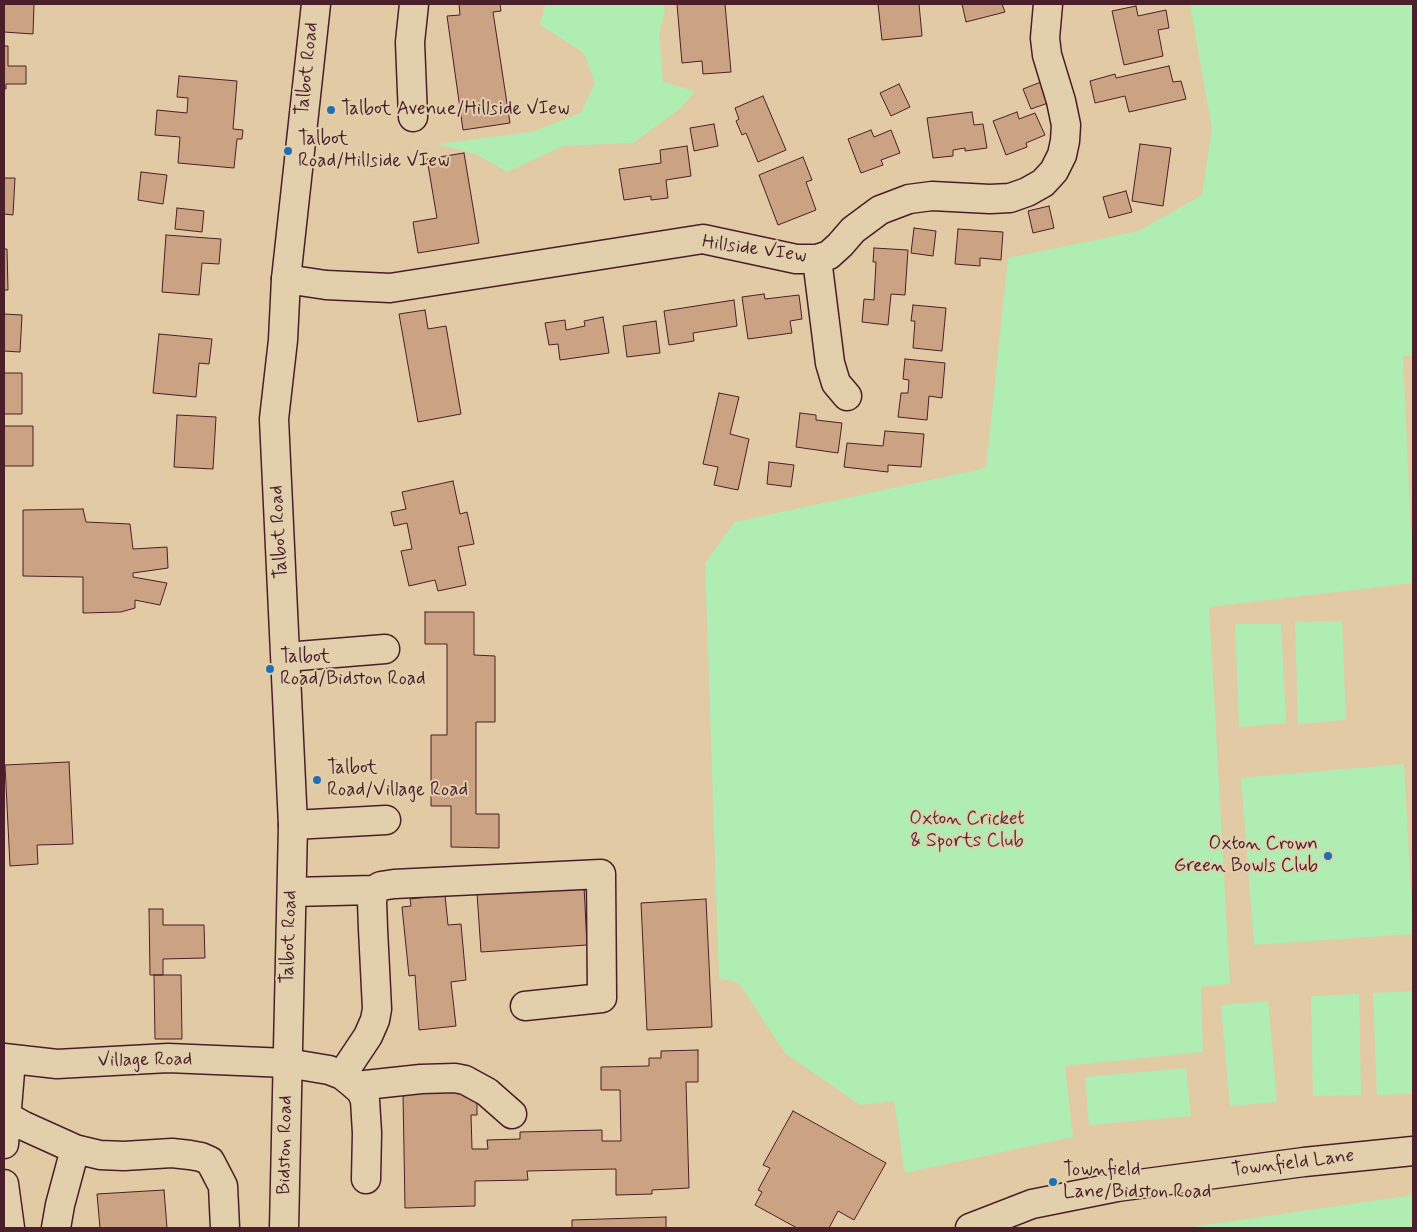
<!DOCTYPE html>
<html>
<head>
<meta charset="utf-8">
<style>
	body { margin:0 }
	#map { position:relative; width:1417px; height:1232px; overflow:hidden; background:#e2caa5; font-family:Mynerve,sans-serif }
	canvas { display:block }
	.frame { position:absolute; inset:0; border:5px solid #4a1f2b; pointer-events:none }
</style>
</head>
<body>
<div id="map">
<canvas width="1417" height="1232"></canvas>
<div class="frame"></div>
</div>
<script>
const c = document.querySelector('canvas').getContext('2d');
c.lineJoin = 'round';
function fill(path, color) { c.fillStyle = color; c.fill(path, 'evenodd'); }
const poly = rows => new Path2D(rows.map(r => 'M' + r).join(''));
function strokePath(path, color, width, dash) { c.strokeStyle = color; c.lineWidth = width; c.lineCap = dash ? 'butt' : 'round'; c.setLineDash(dash || []); c.stroke(path); }
function label(font, color, halo, rows, align = 'center') {
  c.font = font + ' Mynerve,sans-serif'; c.lineWidth = 4; c.setLineDash([]); c.textBaseline = 'middle'; c.strokeStyle = halo; c.fillStyle = color; for (const [text, x, y, turn = 0] of rows) {
    c.save(); c.translate(x, y); c.rotate((+turn || 0) * Math.PI / 180); c.textAlign = isNaN(turn) ? turn : align; if (halo) c.strokeText(text, 0, 0); c.fillText(text, 0, 0); c.restore();
  }
}
const green = poly([
	[546,4,663,4,665,11,659,33,663,82,695,91,681,108,633,143,563,146,507,172,476,154,437,144,532,132,581,113,595,83,584,53,540,25],
	[1190,4,1413,4,1413,356,1403,356,1413,583,1209,607,1230,984,1201,987,1203,1052,1065,1066,1073,1137,905,1173,894,1101,860,1105,785,1053,739,983,719,978,705,563,735,522,986,468,1008,258,1139,231,1202,195,1212,129],
	[1342,621,1346,720,1298,724,1295,622],
	[1235,624,1281,624,1286,723,1239,727],
	[1404,764,1413,934,1254,945,1241,778],
	[1413,991,1413,1094,1377,1095,1373,993],
	[1359,994,1361,1095,1313,1096,1311,996],
	[1268,1001,1277,1102,1230,1106,1221,1005],
	[1186,1068,1191,1116,1089,1125,1085,1077],
	[1413,1195,1413,1228,1184,1228]
]);
const building = poly([
	[4,4,34,4,33,34,4,32,4,4],
	[459,4,500,4,501,11,493,12,510,123,463,130,447,16,460,15,459,4],
	[677,4,725,4,731,72,703,74,702,61,682,63,677,4],
	[878,4,919,4,922,36,882,40,878,4],
	[962,4,1002,4,1005,12,966,22,962,4],
	[1136,6,1138,16,1166,10,1169,28,1158,30,1163,56,1124,65,1112,11,1136,6],
	[4,46,8,46,8,66,26,66,26,84,6,84,6,89,4,89,4,46],
	[1169,66,1173,82,1181,81,1186,99,1129,112,1125,96,1095,103,1090,81,1115,74,1116,78,1169,66],
	[179,76,237,81,233,129,243,130,242,139,237,139,234,168,178,163,180,137,155,135,157,110,187,113,188,98,177,97,179,76],
	[1041,82,1048,103,1031,109,1023,89,1041,82],
	[899,84,910,107,891,116,880,93,899,84],
	[763,96,786,150,758,162,746,133,742,135,736,121,739,119,735,108,763,96],
	[972,112,974,125,983,124,987,148,965,151,965,148,953,150,953,156,933,158,927,118,972,112],
	[1017,112,1019,119,1035,113,1045,135,1026,143,1027,147,1006,155,993,121,1017,112],
	[714,124,718,146,694,151,690,128,714,124],
	[871,130,874,137,891,130,900,153,881,160,883,165,861,173,848,139,871,130],
	[1140,144,1171,148,1163,206,1132,201,1140,144],
	[687,146,691,176,666,180,668,198,651,200,651,196,624,200,619,169,661,163,660,150,687,146],
	[464,153,479,243,418,253,413,222,437,218,427,159,464,153],
	[803,157,812,180,806,182,816,210,778,225,759,175,803,157],
	[141,172,167,175,163,204,138,200,141,172],
	[4,178,15,178,13,215,4,214,4,178],
	[1126,191,1132,212,1109,218,1103,197,1126,191],
	[1049,206,1054,228,1033,233,1028,211,1049,206],
	[177,208,204,211,202,232,175,229,177,208],
	[914,228,936,231,933,256,911,253,914,228],
	[958,229,1003,232,1001,260,980,258,980,266,955,264,958,229],
	[166,235,221,239,219,264,202,263,199,295,162,292,166,235],
	[874,248,908,250,905,295,891,294,888,325,862,322,864,299,874,300,876,262,873,262,874,248],
	[4,249,7,249,8,290,4,290,4,249],
	[764,294,765,299,799,295,802,319,790,321,792,333,748,339,742,297,764,294],
	[734,300,737,326,693,333,694,341,669,345,664,311,734,300],
	[913,305,946,308,942,351,913,348,915,321,911,321,913,305],
	[425,310,428,329,446,326,461,414,418,422,399,314,425,310],
	[4,314,22,315,20,352,4,351,4,314],
	[603,317,609,353,560,360,558,344,549,345,545,323,565,320,566,330,585,326,584,321,603,317],
	[656,321,660,353,627,357,623,326,656,321],
	[159,334,212,339,209,364,199,363,196,397,153,393,159,334],
	[905,359,945,363,942,398,929,396,927,420,898,417,901,393,908,393,909,380,903,379,905,359],
	[4,373,22,373,22,414,4,414,4,373],
	[719,393,739,397,730,434,749,439,738,490,714,485,718,467,703,464,719,393],
	[800,413,816,415,816,420,842,423,838,453,796,447,800,413],
	[177,415,216,417,213,469,174,467,177,415],
	[4,426,33,426,33,466,4,466,4,426],
	[885,431,924,434,921,467,888,465,888,472,844,467,847,443,883,446,885,431],
	[769,462,794,465,791,487,767,484,769,462],
	[453,481,460,514,467,512,474,544,458,547,466,585,438,591,435,580,409,586,401,551,412,549,407,523,394,526,391,512,406,509,402,492,453,481],
	[83,509,86,522,130,524,133,549,167,547,168,568,133,573,133,577,167,583,160,605,135,600,135,608,121,612,83,613,83,577,23,576,23,510,83,509],
	[425,612,474,612,474,655,495,656,495,722,476,722,476,814,499,814,499,848,451,847,451,806,431,806,431,735,447,735,447,644,425,644,425,612],
	[69,762,73,844,37,845,38,864,10,866,5,765,69,762],
	[584,886,587,945,481,952,477,893,584,886],
	[445,895,448,925,461,924,466,980,451,982,456,1026,419,1030,415,975,409,976,402,907,411,906,410,899,445,895],
	[706,899,712,1027,647,1030,641,903,706,899],
	[149,909,163,909,163,925,204,925,205,958,163,959,163,975,150,975,149,909],
	[154,975,181,975,182,1039,155,1039,154,975],
	[698,1050,698,1082,686,1082,689,1188,652,1190,652,1194,616,1195,616,1169,527,1171,528,1180,475,1181,475,1206,405,1208,403,1093,477,1091,477,1115,471,1115,472,1149,488,1149,487,1140,520,1139,520,1132,602,1130,602,1141,621,1141,620,1090,601,1090,601,1067,649,1066,649,1058,661,1058,661,1051,698,1050],
	[793,1111,886,1163,854,1220,838,1211,829,1228,797,1228,755,1205,762,1192,758,1190,770,1168,763,1165,793,1111],
	[164,1190,167,1228,100,1228,97,1194,164,1190],
	[666,1217,666,1228,572,1228,572,1220,666,1217]
]);
const minor = poly([
	[413,117,410,42,414,4],
	[817,259,830,363,836,383,847,396],
	[286,279,326,285,390,288,703,239,796,259,817,259,829,255,840,245,853,230,880,210,909,199,932,196,990,199,1010,198,1027,192,1043,183,1054,171,1062,155,1065,141,1066,125,1061,101,1047,55,1045,38,1048,4],
	[286,657,385,649],
	[293,825,386,820],
	[292,892,374,890,381,886,394,884,601,874,602,998,525,1006],
	[4,1058,57,1064,168,1058,287,1063,329,1070,342,1075,352,1083,361,1091,365,1100,367,1133,366,1179],
	[342,1075,368,1036,375,1020,377,1009,373,929,372,901,374,890],
	[356,1086,421,1079,455,1078,465,1080,487,1092,512,1114],
	[6,1116,24,1126,75,1149,100,1155,124,1156,172,1153,190,1155,201,1157,210,1161,223,1186,225,1228],
	[4,1144,11,1060],
	[4,1184,10,1228],
	[56,1228,60,1205,75,1149],
	[970,1228,1032,1204,1117,1187,1304,1162,1413,1151]
]);
const major = poly([
	[284,1228,293,825,274,419,283,340,286,279,316,4]
]);
const markers = [
	[331,110,5,"#1f6fb2"],
	[288,151,5,"#1f6fb2"],
	[270,669,5,"#1f6fb2"],
	[317,780,5,"#1f6fb2"],
	[1328,856,5,"#1f6fb2"],
	[1053,1182,5,"#1f6fb2"]
];
const streetNames = [
	["Talbot Road",308,69,-84],
	["Hillside VIew",754,250,8],
	["Talbot Road",280,532,-93],
	["Talbot Road",290,937,-88],
	["Village Road",145,1061,-1],
	["Bidston Road",286,1145,-89],
	["Townfield Lane",1293,1164,-7]
];
const poiNames = [
	["Talbot Avenue/Hillside VIew",341,110],
	["Talbot",298,140],
	["Road/Hillside VIew",298,162],
	["Talbot",280,658],
	["Road/Bidston Road",280,680],
	["Talbot",327,769],
	["Road/Village Road",327,791],
	["Oxton Crown",1318,845,"right"],
	["Green Bowls Club",1318,867,"right"],
	["Townfield",1063,1171],
	["Lane/Bidston Road",1063,1193]
];
const parkNames = [
	["Oxton Cricket",967,820],
	["& Sports Club",967,842]
];
fill(green, '#b0edb3');
fill(building, '#cba382');
strokePath(building, '#4a1f2b', 1);
strokePath(minor, '#4a1f2b', 31);
strokePath(major, '#4a1f2b', 31);
strokePath(minor, '#e2d0ad', 28);
strokePath(major, '#e2d0ad', 28);
for (const [x, y, r, color] of markers) { const dot = new Path2D(); dot.arc(x, y, r, 0, 2 * Math.PI); c.fillStyle = color; c.fill(dot); strokePath(dot, '#e2d0ad', 2); }
label('19px', '#4a1f2b', '#e2d0ad', streetNames);
label('19px', '#4a1f2b', '#e2d0ad', poiNames, 'left');
label('19px', '#543439', '#e2d0ad', parkNames);
</script>
</body>
</html>
